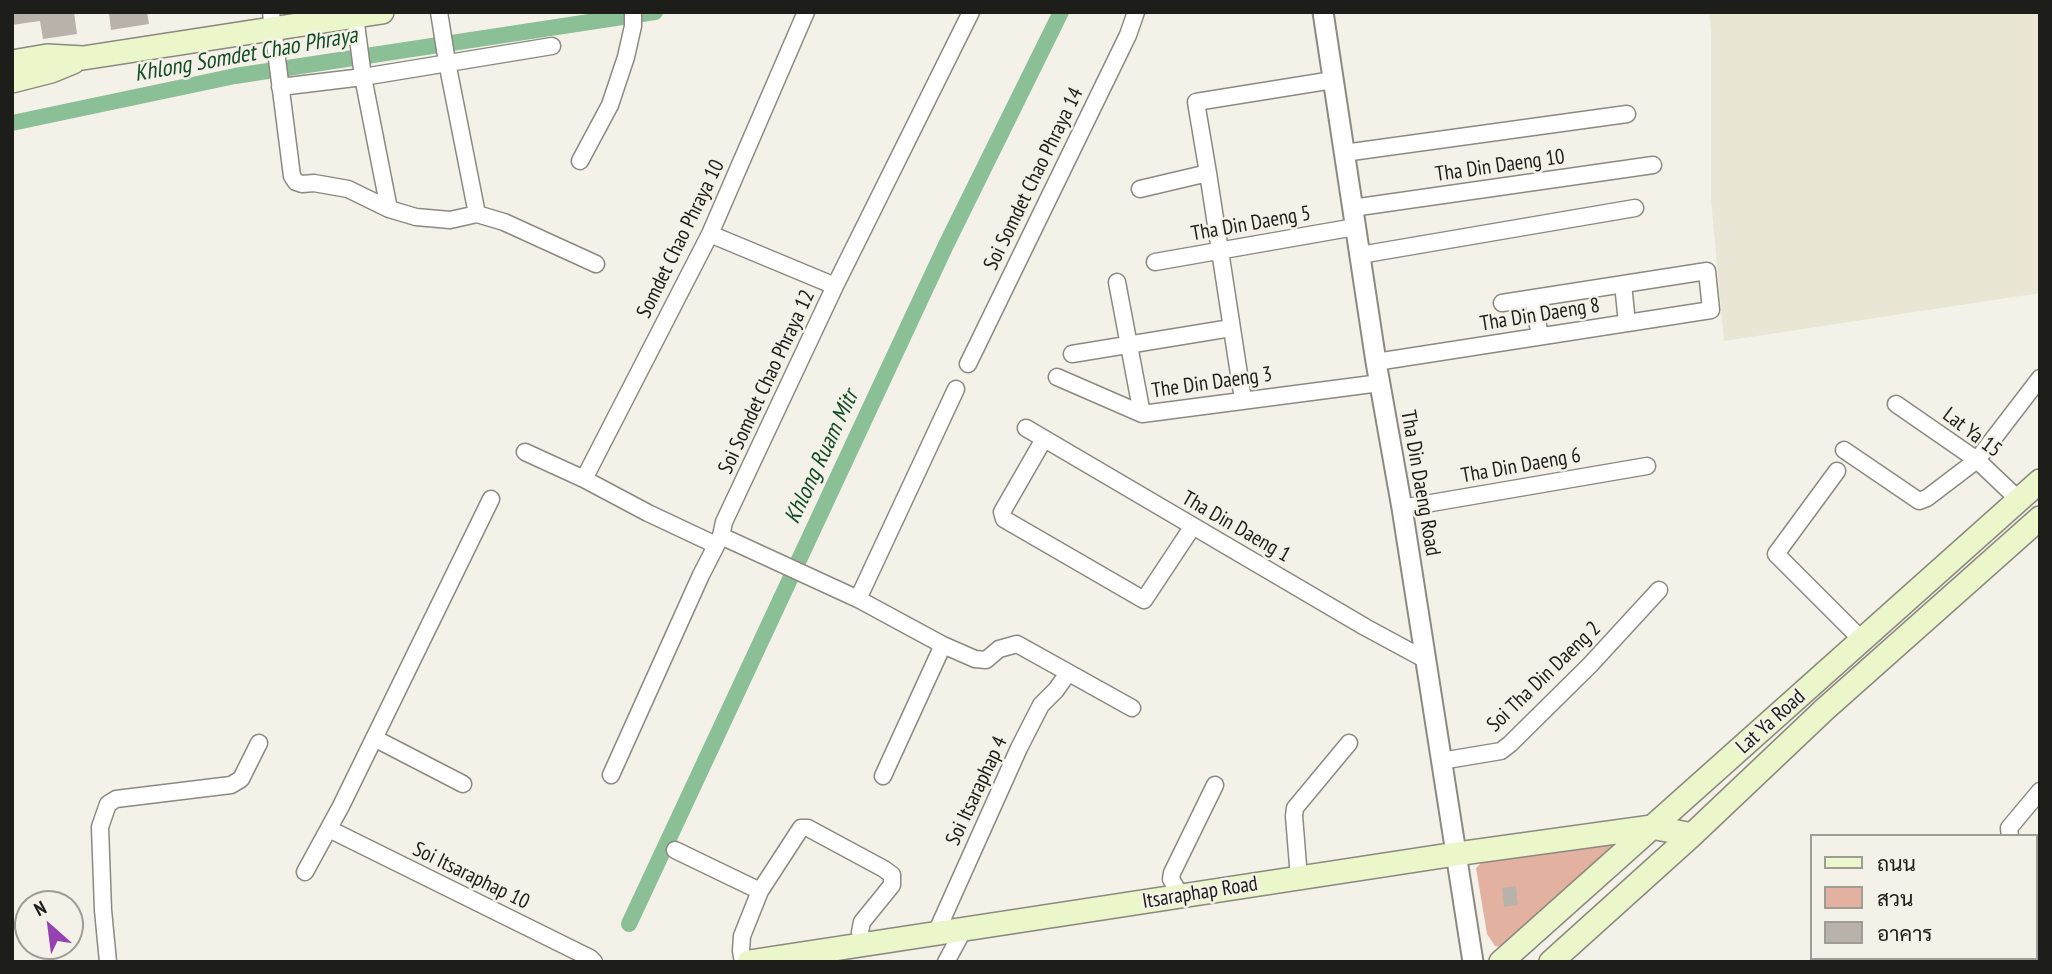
<!DOCTYPE html>
<html>
<head>
<meta charset="utf-8">
<style>
	body { margin:0 }
	#map { position:relative; width:2052px; height:974px; overflow:hidden; background:#f4f2e8; font-family:"PT Sans Narrow",Sarabun,sans-serif }
	canvas { display:block }
	.frame { position:absolute; inset:0; border:14px solid #1d1d19; pointer-events:none }
	.legend { position:absolute; left:1810px; top:834px; width:228px; height:126px; box-sizing:border-box; background:#f4f2e8; border:2px solid #9e9d95; margin:0; padding:9px 12px; list-style:none; font-size:21px; color:#1d1d19 }
	.legend li { display:flex; align-items:center; gap:14px; height:35px }
	.legend b { width:35px; border:2px solid #9e9d95 }
	.north { position:absolute; left:14px; top:890px; width:70px; height:70px; box-sizing:border-box; background:#f4f2e8; border:2px solid #9e9d95; border-radius:50%; rotate:332deg; font-size:19px; font-weight:700; line-height:28px; text-align:center; color:#1d1d19 }
	.north::after { content:''; display:block; margin:auto; width:24px; height:32px; background:#9643b2; clip-path:polygon(50% 0,100% 100%,50% 72%,0 100%) }
</style>
</head>
<body>
<div id="map">
<canvas width="2052" height="974"></canvas>
<div class="frame"></div>
<ul class="legend">
<li><b style="height:9px;background:#ebf7ca"></b>ถนน</li>
<li><b style="height:19px;background:#e2b1a0"></b>สวน</li>
<li><b style="height:19px;background:#b9b2ab"></b>อาคาร</li>
</ul>
<div class="north">N</div>
</div>
<script>
const c = document.querySelector('canvas').getContext('2d');
c.lineJoin = 'round';
function fill(path, color) { c.fillStyle = color; c.fill(path, 'evenodd'); }
const poly = rows => new Path2D(rows.map(r => 'M' + r).join(''));
function strokePath(path, color, width, dash) { c.strokeStyle = color; c.lineWidth = width; c.lineCap = dash ? 'butt' : 'round'; c.setLineDash(dash || []); c.stroke(path); }
function label(font, color, halo, rows, align = 'center') {
  c.font = font + ' "PT Sans Narrow",sans-serif'; c.lineWidth = 5; c.setLineDash([]); c.textBaseline = 'middle'; c.strokeStyle = halo; c.fillStyle = color; for (const [text, x, y, turn = 0] of rows) {
    c.save(); c.translate(x, y); c.rotate((+turn || 0) * Math.PI / 180); c.textAlign = isNaN(turn) ? turn : align; if (halo) c.strokeText(text, 0, 0); c.fillText(text, 0, 0); c.restore();
  }
}
const built = poly([
	[1709,12,2040,12,2040,293,1724,341,1711,200,1711,31]
]);
const green = poly([
	[1606,844,1613,845,1610,852,1501,947,1495,946,1487,934,1476,868,1482,862]
]);
const canal = poly([
	[12,123,235,76,655,12],
	[629,924,946,245,1061,12]
]);
const building = poly([
	[12,12,74,12,77,34,43,39,40,21,12,25],
	[116,12,147,12,149,24,111,30,109,13],
	[1516,886,1518,905,1504,907,1502,888]
]);
const minor = poly([
	[271,12,292,176,296,182,302,184,314,183,348,189,389,209,416,217,450,220,477,214,504,222,596,264],
	[439,12,447,62,477,214],
	[355,16,363,77,389,209],
	[280,87,363,77,552,46],
	[1344,153,1627,114],
	[580,161,610,105,626,57,633,26,633,12],
	[1140,189,1208,173],
	[1352,208,1653,165],
	[710,234,835,286],
	[1360,255,1635,208],
	[1155,262,1355,227],
	[1117,282,1142,414],
	[1623,284,1627,323],
	[1533,298,1540,336],
	[1072,354,1231,328],
	[1376,362,1711,310,1707,271,1502,303],
	[968,364,1128,35,1136,12],
	[1057,377,1142,414,1380,383],
	[1243,400,1208,173,1196,102,1333,80],
	[1896,404,1977,460,2019,500],
	[1026,428,1365,627,1426,660],
	[1044,439,1002,512,1004,519,1144,600,1193,526],
	[1844,450,1919,501,1927,498,1977,460,2040,378],
	[525,452,584,479,648,513,716,545],
	[1837,471,1776,554,1862,640],
	[584,479,710,234,806,12],
	[1402,508,1647,466],
	[721,536,858,599,943,645,975,659,986,660,999,649,1017,644,1132,708],
	[858,599,956,389],
	[374,738,463,784],
	[1441,761,1501,751,1510,744,1590,665,1659,590],
	[611,775,701,575,721,536,724,522,835,286,971,12],
	[883,776,943,645],
	[329,829,590,958,594,962],
	[2010,836,2009,828,2040,791],
	[675,850,760,891],
	[2036,861,2040,864],
	[305,872,341,806,491,499],
	[1299,878,1294,816,1295,808,1349,743],
	[1181,896,1171,879,1172,873,1215,785],
	[2036,898,2040,894],
	[936,933,1019,748,1041,705,1056,690,1068,673],
	[1874,958,1878,962],
	[108,962,103,910,100,827,108,804,116,799,231,785,241,779,259,743],
	[743,962,741,951,742,936,760,891,801,828,808,828,884,869,892,875,892,885,862,922,860,932,862,944],
	[946,962,964,929],
	[1893,962,1896,958],
	[1978,962,1981,958]
]);
const tertiary = poly([
	[1323,12,1376,362,1402,508,1473,962]
]);
const secondary = poly([
	[12,62,47,56,83,58,382,12],
	[12,81,51,71,73,62],
	[749,962,1456,854,1652,827,1692,835],
	[1501,962,2040,481],
	[1551,962,1692,835,1825,709,2040,518]
]);
const streetNames = [
	["Tha Din Daeng 10",1500,166,-8],
	["Soi Somdet Chao Phraya 14",1034,179,-64],
	["Tha Din Daeng 5",1251,224,-10],
	["Somdet Chao Phraya 10",681,239,-64],
	["Tha Din Daeng 8",1540,315,-9],
	["Soi Somdet Chao Phraya 12",767,382,-65],
	["The Din Daeng 3",1212,383,-8],
	["Lat Ya 15",1972,433,37],
	["Tha Din Daeng 6",1521,466,-10],
	["Tha Din Daeng Road",1420,483,80],
	["Tha Din Daeng 1",1236,527,30],
	["Soi Tha Din Daeng 2",1544,677,-44],
	["Lat Ya Road",1771,722,-42],
	["Soi Itsaraphap 4",977,791,-65],
	["Soi Itsaraphap 10",471,876,26],
	["Itsaraphap Road",1200,893,-9]
];
const waterNames = [
	["Khlong Somdet Chao Phraya",246,55,-10],
	["Khlong Ruam Mitr",822,457,-65]
];
fill(built, '#eae6d5');
fill(green, '#e2b1a0');
strokePath(canal, '#8bbf96', 16);
fill(building, '#b9b2ab');
strokePath(minor, '#8b8980', 19);
strokePath(tertiary, '#8b8980', 23);
strokePath(secondary, '#8b8980', 26);
strokePath(minor, '#fff', 16);
strokePath(tertiary, '#fff', 19);
strokePath(secondary, '#ebf7ca', 23);
label('21px', '#1d1d19', '#f4f2e8', streetNames);
label('italic 23px', '#114c25', '#f4f2e8', waterNames);
</script>
</body>
</html>
